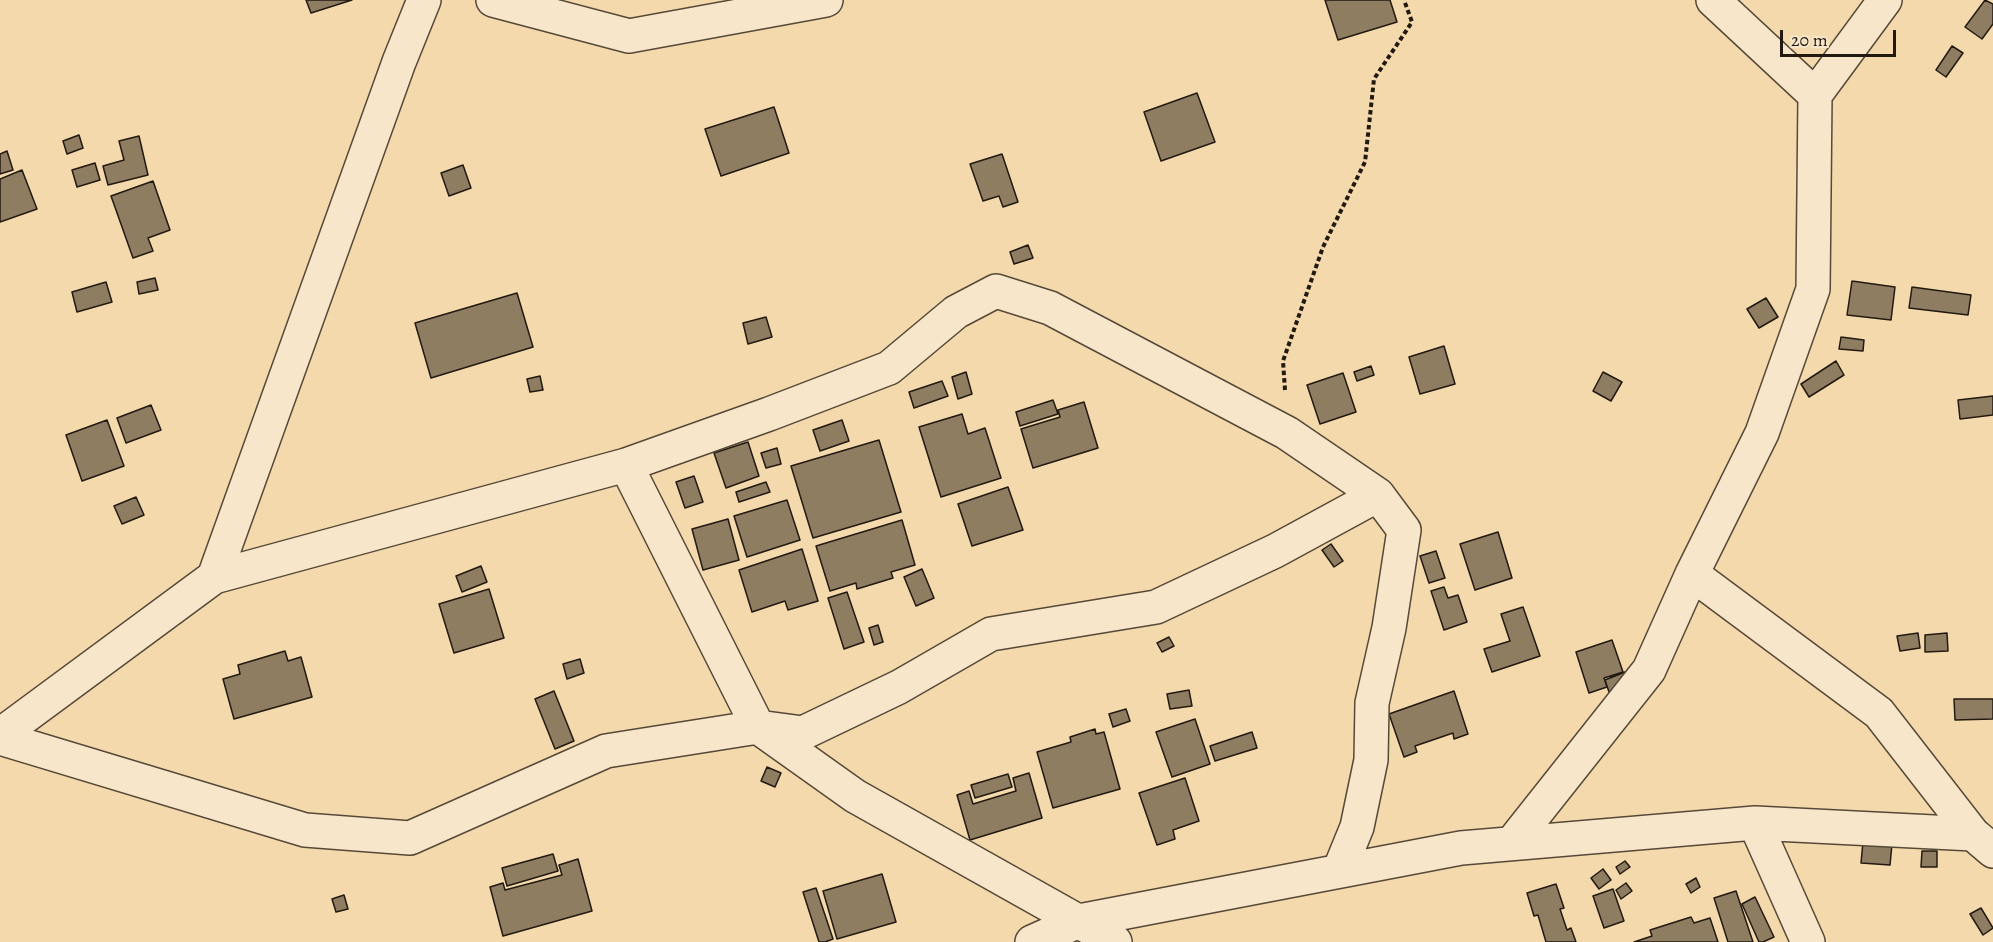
<!DOCTYPE html>
<html>
<head>
<meta charset="utf-8">
<style>
	body { margin:0 }
	#map { position:relative; width:1993px; height:942px; overflow:hidden; background:#f3d9ac; font-family:Alegreya,serif }
	canvas { display:block }
	.scale { position:absolute; left:1780px; top:30px; width:116px; height:27px; box-sizing:border-box; border:3px solid #221911; border-top:0; padding-left:8px; font-size:18px; line-height:21px; white-space:nowrap; color:#221911; -webkit-text-stroke:4px #f7e6c9; paint-order:stroke }
</style>
</head>
<body>
<div id="map">
<canvas width="1993" height="942"></canvas>
<div class="scale">20 m</div>
</div>
<script>
const c = document.querySelector('canvas').getContext('2d');
c.lineJoin = 'round';
function fill(path, color) { c.fillStyle = color; c.fill(path, 'evenodd'); }
const poly = rows => new Path2D(rows.map(r => 'M' + r).join(''));
function strokePath(path, color, width, dash) { c.strokeStyle = color; c.lineWidth = width; c.lineCap = dash ? 'butt' : 'round'; c.setLineDash(dash || []); c.stroke(path); }
const building = poly([
	[306,0,352,0,311,13,306,0],
	[1325,0,1390,0,1397,22,1338,40,1325,0],
	[1985,0,1993,4,1993,24,1982,39,1965,27,1985,0],
	[1952,46,1963,53,1946,77,1936,70,1952,46],
	[1197,93,1215,142,1161,161,1144,112,1197,93],
	[774,107,789,153,721,176,705,129,774,107],
	[79,135,83,148,67,154,63,141,79,135],
	[139,136,148,175,108,185,103,166,124,160,119,141,139,136],
	[7,151,13,170,0,174,0,154,7,151],
	[1002,154,1018,202,1003,207,999,196,983,201,970,164,1002,154],
	[95,163,100,180,77,187,72,170,95,163],
	[463,165,471,188,449,196,441,173,463,165],
	[22,170,37,209,0,222,0,179,22,170],
	[153,181,170,230,148,238,153,251,133,258,111,196,153,181],
	[1028,245,1033,258,1014,264,1010,252,1028,245],
	[155,278,158,290,139,294,137,282,155,278],
	[1852,281,1895,287,1891,320,1847,315,1852,281],
	[106,282,112,302,77,312,72,292,106,282],
	[1912,287,1971,295,1968,315,1909,308,1912,287],
	[517,293,533,347,431,378,415,323,517,293],
	[1766,298,1778,317,1759,328,1747,309,1766,298],
	[766,317,772,337,748,344,743,323,766,317],
	[1841,337,1864,340,1863,351,1839,349,1841,337],
	[1444,346,1455,384,1420,394,1409,357,1444,346],
	[1836,361,1844,375,1809,397,1801,384,1836,361],
	[1371,366,1374,375,1357,381,1354,372,1371,366],
	[966,372,972,394,958,399,952,377,966,372],
	[1603,372,1622,382,1611,401,1593,391,1603,372],
	[1343,373,1356,412,1320,424,1307,385,1343,373],
	[540,376,543,390,530,392,527,379,540,376],
	[942,381,948,396,914,408,909,392,942,381],
	[1993,396,1993,415,1960,419,1958,400,1993,396],
	[1053,400,1058,414,1020,426,1016,412,1053,400],
	[1084,402,1098,448,1033,468,1021,429,1060,417,1058,410,1084,402],
	[151,405,161,430,126,443,117,418,151,405],
	[962,414,968,434,985,428,1001,478,941,497,919,427,962,414],
	[107,420,124,466,82,481,66,435,107,420],
	[842,420,849,441,820,451,813,430,842,420],
	[879,440,901,512,813,538,791,466,879,440],
	[748,442,759,476,726,488,714,453,748,442],
	[777,448,781,464,766,468,761,453,777,448],
	[694,476,703,502,685,508,676,482,694,476],
	[766,482,770,492,739,502,736,492,766,482],
	[1008,487,1023,530,972,546,958,504,1008,487],
	[136,497,144,515,122,524,114,506,136,497],
	[787,500,800,540,747,557,734,516,787,500],
	[728,519,739,560,703,570,692,529,728,519],
	[902,520,915,565,891,572,893,578,857,589,856,583,830,591,816,546,902,520],
	[1498,532,1512,578,1475,590,1460,544,1498,532],
	[1331,544,1343,561,1334,567,1322,550,1331,544],
	[802,549,818,601,788,610,785,601,752,612,739,570,802,549],
	[1436,551,1445,578,1429,583,1420,556,1436,551],
	[481,566,487,582,462,592,456,576,481,566],
	[922,569,934,598,916,606,904,577,922,569],
	[1444,587,1448,598,1458,595,1467,622,1444,630,1431,591,1444,587],
	[489,589,504,638,454,653,439,604,489,589],
	[847,592,864,642,844,649,828,598,847,592],
	[1523,607,1540,656,1492,672,1484,649,1510,641,1501,614,1523,607],
	[878,625,883,642,874,645,869,628,878,625],
	[1918,633,1920,648,1900,651,1897,636,1918,633],
	[1947,633,1948,651,1925,652,1925,635,1947,633],
	[1169,637,1174,646,1162,652,1157,643,1169,637],
	[1612,640,1623,672,1604,678,1607,687,1589,693,1576,652,1612,640],
	[285,651,288,661,301,657,312,697,234,719,223,679,240,674,238,665,285,651],
	[580,659,584,673,567,679,563,664,580,659],
	[1625,672,1629,684,1609,692,1605,680,1625,672],
	[1189,690,1192,706,1170,709,1167,694,1189,690],
	[554,691,574,741,555,749,535,699,554,691],
	[1454,691,1468,734,1454,739,1453,733,1415,746,1417,752,1404,757,1389,714,1454,691],
	[1954,699,1993,699,1993,719,1955,720,1954,699],
	[1126,709,1130,721,1113,727,1109,714,1126,709],
	[1195,719,1210,764,1172,777,1156,732,1195,719],
	[1095,729,1096,734,1104,732,1120,789,1053,808,1037,752,1071,742,1070,737,1095,729],
	[1252,732,1257,748,1215,761,1210,746,1252,732],
	[767,767,781,773,775,787,761,781,767,767],
	[1029,773,1042,818,970,840,957,795,969,791,973,804,1016,791,1013,778,1029,773],
	[1008,774,1012,787,975,798,971,785,1008,774],
	[1185,778,1199,821,1173,830,1175,839,1157,845,1139,793,1185,778],
	[1863,842,1892,844,1890,865,1861,863,1863,842],
	[1922,851,1937,851,1937,867,1921,867,1922,851],
	[553,854,558,871,507,886,502,868,553,854],
	[578,859,592,911,503,936,490,887,503,883,505,890,562,875,559,865,578,859],
	[1625,861,1630,867,1620,874,1616,867,1625,861],
	[1603,869,1611,880,1599,889,1591,878,1603,869],
	[882,874,896,922,837,939,823,891,882,874],
	[1696,878,1700,887,1691,893,1686,884,1696,878],
	[1626,883,1632,891,1621,899,1616,890,1626,883],
	[1556,884,1564,908,1560,909,1567,930,1571,928,1576,942,1546,942,1538,915,1534,916,1527,893,1556,884],
	[816,888,833,939,825,942,819,942,803,892,816,888],
	[1613,889,1624,921,1604,928,1593,896,1613,889],
	[1736,891,1753,942,1728,942,1714,898,1736,891],
	[344,895,348,909,336,912,332,899,344,895],
	[1755,897,1774,937,1763,942,1759,942,1742,904,1755,897],
	[1981,908,1993,928,1983,935,1970,914,1981,908],
	[1691,917,1694,923,1710,918,1718,942,1634,942,1652,936,1650,930,1691,917]
]);
const path = poly([
	[1285,390,1283,361,1323,247,1365,162,1374,79,1412,22,1404,0]
]);
const street = poly([
	[493,0,629,36,826,0],
	[1815,95,1885,0],
	[626,465,769,414,889,368,956,312,996,291,1050,308,1287,433,1378,495,1404,530,1389,628,1372,703,1371,760,1357,827,1339,871],
	[1692,574,1879,713,1973,834],
	[214,577,626,465,758,727,855,796,1115,942],
	[0,735,214,577,399,62,424,0],
	[0,738,305,830,410,838,606,751,758,727,803,733,899,687,991,634,1156,607,1275,551,1378,495],
	[1755,823,1808,942],
	[1512,843,1649,670,1692,574,1762,433,1813,289,1815,95,1713,0],
	[1032,942,1079,921,1461,848,1755,823,1973,834,1993,851]
]);
fill(building, '#8f7d62');
strokePath(building, '#221911', 1.5);
strokePath(street, '#564938', 36);
strokePath(path, '#221911', 4, [4.5, 3]);
strokePath(street, '#f7e6c9', 33);
</script>
</body>
</html>
